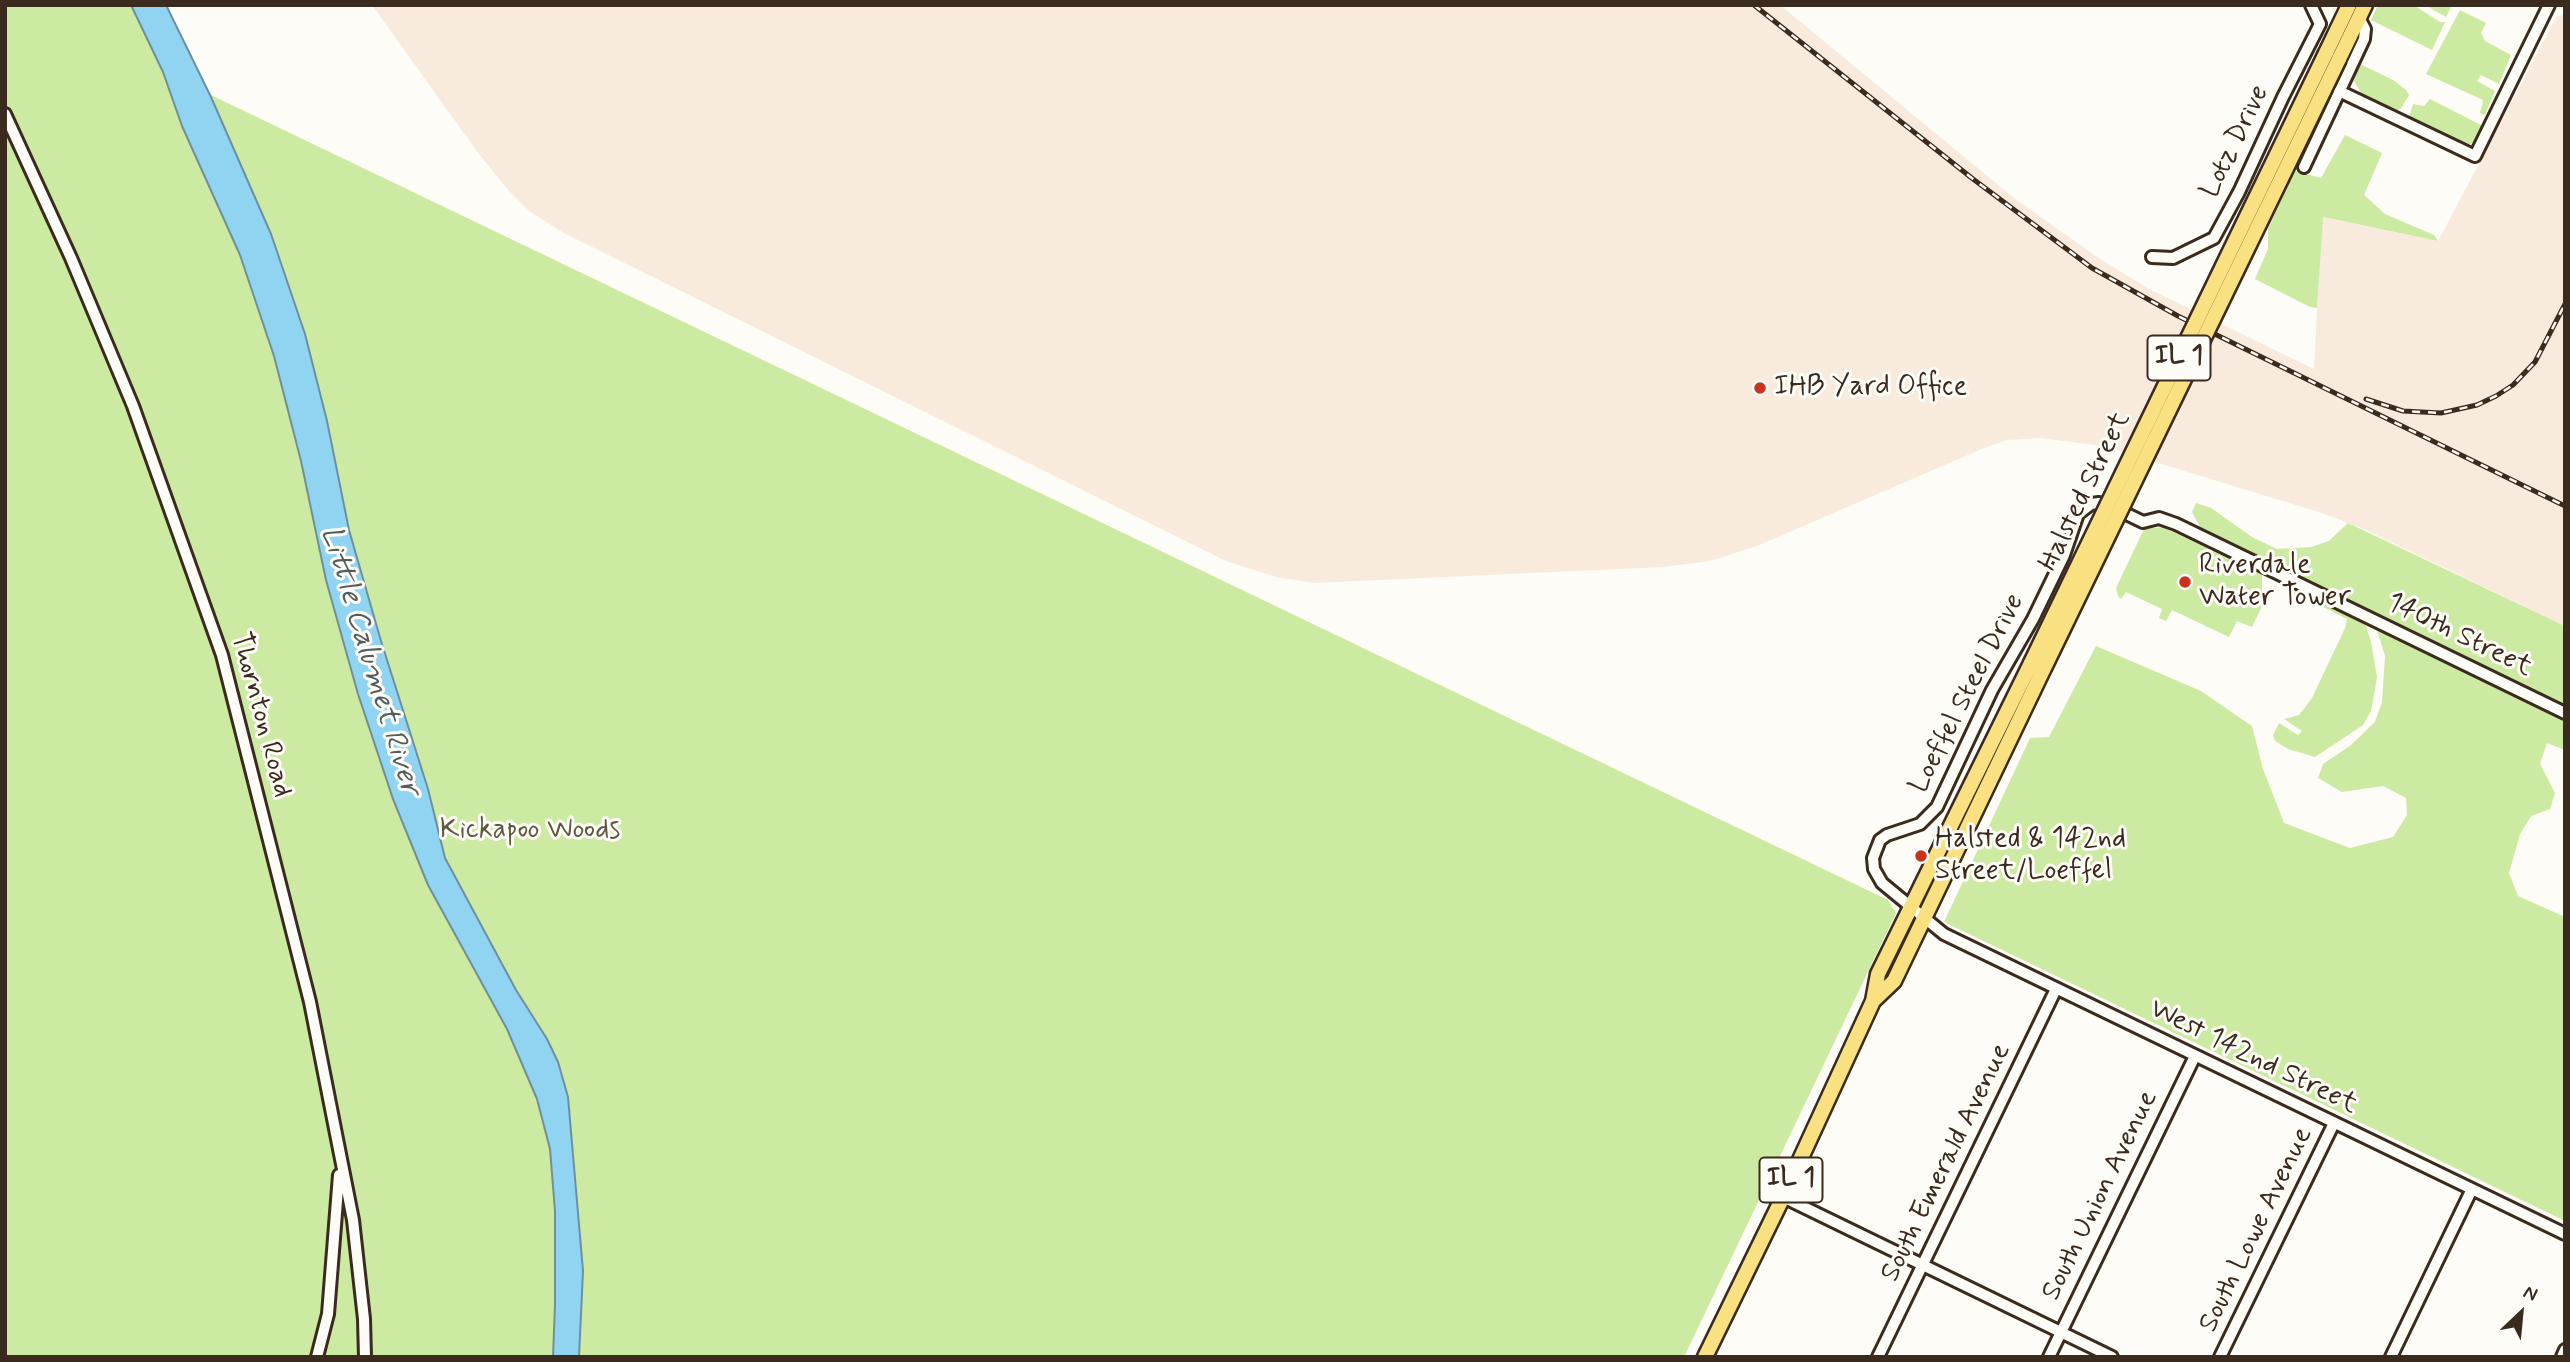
<!DOCTYPE html>
<html>
<head>
<meta charset="utf-8">
<style>
	body { margin:0 }
	#map { position:relative; width:2570px; height:1362px; overflow:hidden; background:#fdfcf7; font-family:Mynerve,sans-serif }
	canvas { display:block }
	.frame { position:absolute; inset:0; border:7px solid #3b2a1e; pointer-events:none }
	.north { position:absolute; left:2486px; top:1278px; width:70px; height:70px; -webkit-text-stroke:5px #fdfcf7; paint-order:stroke; rotate:26deg; font-size:19px; font-weight:700; line-height:28px; text-align:center; color:#3b2a1e }
	.north::after { content:''; display:block; margin:auto; width:24px; height:32px; background:#3b2a1e; clip-path:polygon(50% 0,100% 100%,50% 72%,0 100%) }
</style>
</head>
<body>
<div id="map">
<canvas width="2570" height="1362"></canvas>
<div class="frame"></div>
<div class="north">N</div>
</div>
<script>
const c = document.querySelector('canvas').getContext('2d');
c.lineJoin = 'round';
function fill(path, color) { c.fillStyle = color; c.fill(path, 'evenodd'); }
const poly = rows => new Path2D(rows.map(r => 'M' + r).join(''));
function strokePath(path, color, width, dash) { c.strokeStyle = color; c.lineWidth = width; c.lineCap = dash ? 'butt' : 'round'; c.setLineDash(dash || []); c.stroke(path); }
function label(font, color, halo, rows, align = 'center') {
  c.font = font + ' Mynerve,sans-serif'; c.lineWidth = 6; c.setLineDash([]); c.textBaseline = 'middle'; c.strokeStyle = halo; c.fillStyle = color; for (const [text, x, y, turn = 0] of rows) {
    c.save(); c.translate(x, y); c.rotate((+turn || 0) * Math.PI / 180); c.textAlign = isNaN(turn) ? turn : align; if (halo) c.strokeText(text, 0, 0); c.fillText(text, 0, 0); c.restore();
  }
}
const built = poly([
	[372,5,1780,5,2014,198,2097,257,2149,289,2314,369,2322,217,2438,241,2557,16,2565,15,2565,626,2364,529,2322,513,2103,446,2040,438,2007,440,1984,448,1757,546,1710,561,1663,567,1314,583,1276,577,1226,561,564,233,529,211,508,190,476,150]
]);
const green = poly([
	[5,5,131,5,163,72,1888,900,1896,913,1684,1357,10,1357,5,1355],
	[2378,5,2413,5,2440,22,2445,22,2432,50,2371,20],
	[2425,5,2452,5,2446,17],
	[2460,10,2486,23,2481,33,2485,41,2511,55,2499,84,2481,75,2477,81,2495,91,2485,115,2480,113,2483,100,2426,74],
	[2358,63,2393,80,2406,90,2409,95,2401,108,2397,111,2391,110,2362,95,2354,81],
	[2430,99,2481,125,2484,128,2479,139,2470,144,2454,142,2409,118,2413,104,2424,106],
	[2345,135,2382,153,2364,195,2385,214,2434,235,2438,241,2323,217,2317,308,2310,307,2255,279,2268,249,2268,228,2295,171,2321,178],
	[2196,503,2211,508,2252,537,2277,549,2311,547,2329,541,2348,523,2565,626,2565,705,2234,548,2200,527,2192,512],
	[2163,527,2262,575,2262,606,2252,627,2237,621,2229,637,2172,610,2166,621,2159,618,2162,609,2126,592,2121,599,2118,596,2116,588,2144,529],
	[2295,591,2361,619,2366,626,2371,642,2377,677,2371,711,2363,725,2315,757,2288,749,2275,741,2273,735,2279,723,2298,735,2302,731,2284,719,2299,715,2312,698,2345,628,2347,619,2307,599,2290,595],
	[2376,627,2565,720,2565,750,2547,743,2540,764,2555,793,2550,809,2531,816,2520,834,2509,873,2518,896,2565,917,2565,1221,1944,922,2030,738,2049,737,2096,646,2201,691,2252,726,2263,769,2284,823,2350,848,2393,837,2407,815,2406,798,2383,786,2342,792,2318,778,2323,764,2351,745,2375,722,2382,702,2385,656]
]);
const water = poly([
	[131,5,166,5,211,97,271,234,305,334,327,421,349,530,381,641,428,789,445,858,516,990,547,1039,558,1062,568,1097,583,1271,579,1357,553,1357,555,1304,555,1211,550,1149,537,1099,507,1029,428,885,393,799,358,694,326,580,301,461,274,356,240,255,182,126,163,72,131,5]
]);
const minor = poly([
	[2339,91,2475,156,2549,5],
	[5,114,71,258,133,406,222,655,310,1002,353,1220,364,1319,365,1357],
	[2304,167,2364,39,2365,29,2359,18],
	[2152,257,2173,258,2214,238,2239,192,2283,97,2320,24,2311,5],
	[2565,713,2176,524,2159,518,2143,522,2108,505,2099,503,2091,504,2078,514,2064,555,2033,619,1992,690,1937,807,1920,824,1887,835,1880,840,1873,858,1874,869,1882,883,1944,934,2565,1234],
	[1783,1197,2112,1357],
	[317,1357,328,1314,339,1175],
	[1878,1357,2056,989],
	[2049,1357,2195,1056],
	[2220,1357,2334,1123],
	[2391,1357,2472,1189],
	[2562,1357,2565,1350]
]);
const major = poly([
	[2326,53,2349,5],
	[2339,59,2365,5],
	[1873,1001,1894,981,2044,668],
	[1705,1357,1783,1197,1873,1001,1878,974,2031,663]
]);
const rail = poly([
	[1754,5,1973,179,2092,268,2178,316,2565,506],
	[2366,399,2403,411,2441,413,2477,405,2496,396,2513,385,2535,362,2565,304]
]);
const majorBridge = poly([
	[2031,663,2326,53],
	[2044,668,2339,59]
]);
const markers = [
	[1760,388,7,"#c8321e"],
	[2185,582,7,"#c8321e"],
	[1921,856,7,"#c8321e"]
];
const shields = [
	[2179,358,63],
	[1791,1180,63]
];
const shieldNames = [
	["IL 1",2179,358],
	["IL 1",1791,1180]
];
const streetNames = [
	["Lotz Drive",2236,142,-64],
	["Halsted Street",2086,492,-64],
	["140th Street",2459,636,26],
	["Loeffel Steel Drive",1968,694,-63],
	["Thornton Road",260,715,75],
	["West 142nd Street",2253,1058,26],
	["South Emerald Avenue",1947,1163,-64],
	["South Union Avenue",2101,1196,-64],
	["South Lowe Avenue",2257,1230,-64]
];
const poiNames = [
	["IHB Yard Office",1774,388],
	["Riverdale",2199,566],
	["Water Tower",2199,598],
	["Halsted & 142nd",1935,840],
	["Street/Loeffel",1935,872]
];
const parkNames = [
	["Kickapoo Woods",530,831]
];
const waterNames = [
	["Little Calumet River",369,661,73]
];
fill(built, '#f8eadc');
fill(green, '#cceaa1');
fill(water, '#90d4f2');
strokePath(water, '#6e909d', 2);
strokePath(minor, '#3b2a1e', 16);
strokePath(major, '#3b2a1e', 19);
strokePath(minor, '#fdfcf7', 10);
strokePath(major, '#f9e181', 14);
strokePath(rail, '#3b2a1e', 5);
strokePath(rail, '#fdfcf7', 2.5, [8]);
strokePath(majorBridge, '#3b2a1e', 19, []);
strokePath(majorBridge, '#f9e181', 14);
for (const [x, y, r, color] of markers) { const dot = new Path2D(); dot.arc(x, y, r, 0, 2 * Math.PI); c.fillStyle = color; c.fill(dot); strokePath(dot, '#fdfcf7', 2.5); }
for (const [x, y, w] of shields) { const box = new Path2D(); box.roundRect(x - w / 2, y - 22.5, w, 45, 5); c.fillStyle = '#fdfcf7'; c.fill(box); strokePath(box, '#3b2a1e', 2); }
label('bold 26px', '#3b2a1e', null, shieldNames);
label('28px', '#3b2a1e', '#fdfcf7', streetNames);
label('28px', '#3b2a1e', '#fdfcf7', poiNames, 'left');
label('28px', '#5f5a3f', '#fdfcf7', parkNames);
label('italic 30px', '#545d5e', '#fdfcf7', waterNames);
</script>
</body>
</html>
